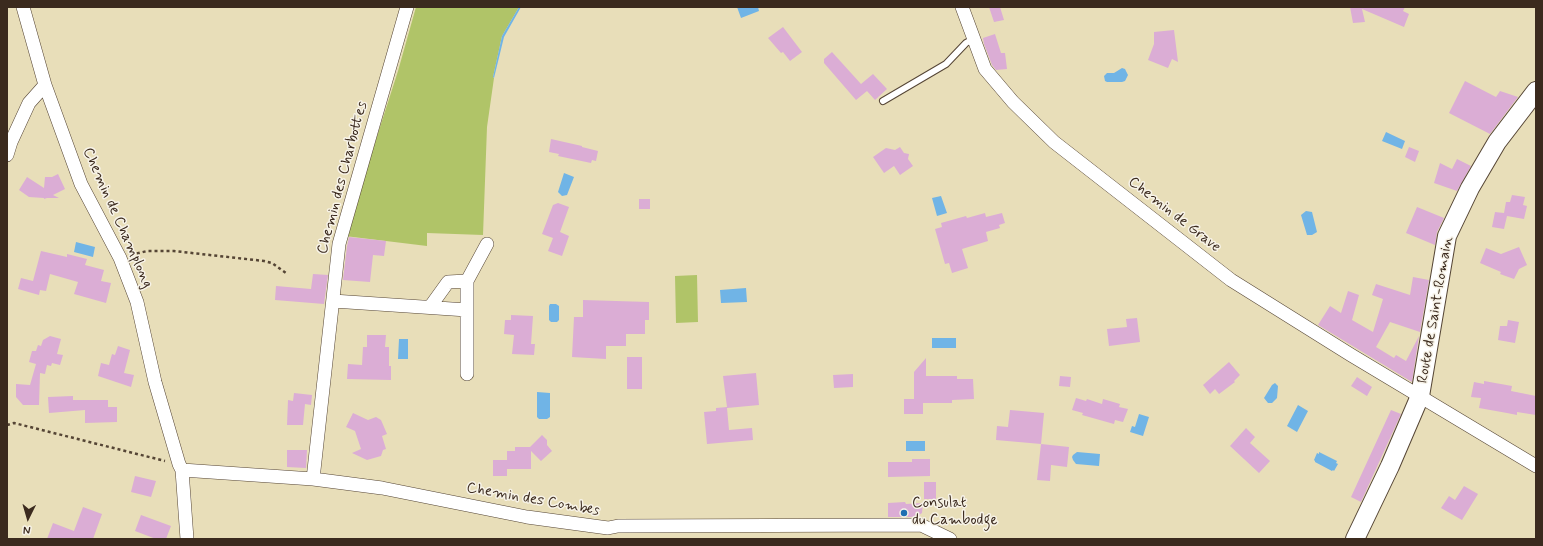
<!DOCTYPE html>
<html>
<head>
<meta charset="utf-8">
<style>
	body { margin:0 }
	#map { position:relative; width:1543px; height:546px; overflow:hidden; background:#e8deb9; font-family:Mynerve,sans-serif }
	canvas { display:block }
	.frame { position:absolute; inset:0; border:8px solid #3b2a1e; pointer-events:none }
	.north { position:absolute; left:8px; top:498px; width:40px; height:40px; -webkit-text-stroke:3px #f7f3e8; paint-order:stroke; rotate:185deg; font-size:11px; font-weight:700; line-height:16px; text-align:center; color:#3b2a1e }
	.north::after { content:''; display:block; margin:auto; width:14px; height:18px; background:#3b2a1e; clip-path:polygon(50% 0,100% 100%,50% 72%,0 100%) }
</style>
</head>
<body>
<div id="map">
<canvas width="1543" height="546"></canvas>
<div class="frame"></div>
<div class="north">N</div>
</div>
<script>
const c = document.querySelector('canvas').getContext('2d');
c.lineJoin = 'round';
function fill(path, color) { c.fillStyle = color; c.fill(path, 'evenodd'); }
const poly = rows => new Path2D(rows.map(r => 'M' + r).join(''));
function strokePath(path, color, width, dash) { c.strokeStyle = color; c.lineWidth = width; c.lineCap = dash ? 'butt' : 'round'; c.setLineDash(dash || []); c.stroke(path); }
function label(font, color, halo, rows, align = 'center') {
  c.font = font + ' Mynerve,sans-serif'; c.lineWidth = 3; c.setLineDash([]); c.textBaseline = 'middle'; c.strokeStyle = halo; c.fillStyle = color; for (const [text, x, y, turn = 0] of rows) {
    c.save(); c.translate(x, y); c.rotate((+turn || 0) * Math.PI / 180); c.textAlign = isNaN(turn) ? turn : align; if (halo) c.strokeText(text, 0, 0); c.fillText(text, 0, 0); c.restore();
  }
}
const green = poly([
	[416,7,519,7,502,36,493,77,494,78,487,127,483,235,427,233,427,246,345,236,398,71],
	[697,275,698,322,676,323,675,276]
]);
const water = poly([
	[519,7,521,7,504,37,494,78,493,77,502,36],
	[737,7,758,7,759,11,741,18],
	[1122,68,1125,69,1128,75,1125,81,1122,82,1107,82,1105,81,1104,76,1107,73,1114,73],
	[1386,132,1405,141,1402,149,1382,141],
	[564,173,574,177,567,195,562,196,558,192],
	[941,196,947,213,937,216,932,198],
	[1306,211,1312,212,1317,232,1312,235,1307,235,1301,215],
	[76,242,95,247,93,257,74,252],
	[746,288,747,302,721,303,720,290],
	[550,304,556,304,559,306,559,320,557,322,551,322,549,320,549,306],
	[932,338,956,338,956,348,932,348],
	[399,339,408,339,408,359,398,359],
	[1275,383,1278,386,1277,398,1272,403,1268,403,1264,398,1272,385],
	[537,392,550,393,550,417,547,419,539,419,537,417],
	[1298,405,1308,411,1297,432,1287,426],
	[1139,414,1149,417,1143,436,1130,432,1132,426,1135,427],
	[906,441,925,441,925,451,906,451],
	[1077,452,1100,454,1099,466,1076,464,1073,460,1072,457,1073,455],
	[1319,452,1337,461,1336,463,1338,464,1334,471,1333,470,1332,471,1315,462,1315,461,1314,460,1317,453,1319,454]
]);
const building = poly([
	[989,7,1000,7,1004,20,994,22],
	[1350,7,1405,7,1403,11,1409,14,1404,27,1362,9,1365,22,1353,23],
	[783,27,802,52,790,61,783,52,781,53,768,38],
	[1174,30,1178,62,1172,59,1168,68,1148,60,1154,44,1154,32],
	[995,34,1001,53,1005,53,1007,69,996,70,992,65,984,44,983,38],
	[832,52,861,84,873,74,887,89,875,100,867,91,856,100,824,63,824,59],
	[1465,81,1496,97,1500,91,1518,97,1490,134,1449,113],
	[551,139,582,146,582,147,598,151,596,161,592,160,591,163,558,156,559,154,549,152],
	[900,147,904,153,909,154,908,159,913,166,900,175,894,166,884,173,873,157,886,148,895,150],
	[1409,147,1419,151,1415,162,1405,157],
	[1457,159,1471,166,1457,191,1434,183,1440,163,1452,169],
	[58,174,65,189,53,195,59,198,47,198,44,199,44,198,29,197,19,190,27,177,44,188,45,177,52,177],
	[1512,195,1525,197,1523,205,1527,206,1524,219,1507,216,1504,229,1492,227,1495,212,1504,213,1506,202,1510,202],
	[639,199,650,199,650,209,639,209],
	[558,203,569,207,560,232,569,236,562,256,548,251,553,238,542,234,553,205],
	[1417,207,1444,218,1437,232,1435,245,1406,233],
	[985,213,986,217,1002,213,1005,223,999,225,1000,228,986,232,988,241,962,249,968,268,952,273,949,263,945,264,935,229,942,227,941,223,966,216,967,218],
	[349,237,386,241,384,256,373,255,370,282,343,280,347,246],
	[1519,247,1527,265,1519,269,1514,279,1500,274,1501,272,1480,263,1486,248,1501,254],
	[41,251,67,257,67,254,87,259,85,265,104,270,101,281,111,283,106,303,74,294,78,282,50,274,46,291,40,290,39,295,18,289,21,278,33,281],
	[313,274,328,275,324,304,275,300,276,286,311,289],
	[1413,277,1429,280,1420,332,1390,322,1376,347,1394,358,1396,355,1406,361,1419,336,1412,382,1318,325,1330,306,1341,313,1348,291,1359,295,1352,320,1373,332,1383,299,1372,295,1376,284,1410,295],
	[583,300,649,302,649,320,645,320,645,334,626,334,626,346,606,346,606,359,572,357,574,317,583,317],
	[511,315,533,316,531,344,535,344,534,355,512,354,514,335,504,334,505,320,511,320],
	[1137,318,1140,342,1109,346,1107,329,1127,327,1126,319],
	[1508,320,1519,322,1515,343,1498,340,1500,326,1507,326],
	[367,335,386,335,385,347,389,347,389,366,391,366,391,380,347,379,348,364,362,365,363,347,367,347],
	[50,336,61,339,57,354,63,355,60,365,52,363,51,366,47,365,45,374,40,373,39,405,23,405,16,397,16,384,30,385,36,364,29,362,32,351,36,351,38,345,41,346,43,340],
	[118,346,130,350,124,373,134,375,131,387,98,376,101,363,109,365,112,354,115,355],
	[627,357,642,357,642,389,627,389],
	[926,358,926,376,957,376,957,379,973,379,974,399,952,400,952,403,923,403,923,414,904,414,904,399,914,399,914,372],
	[1229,362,1240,375,1234,381,1235,382,1219,394,1215,389,1210,394,1203,385],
	[756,373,759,405,727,408,729,430,752,428,753,440,707,444,704,412,716,411,716,408,727,407,723,376],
	[853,374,853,387,834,388,833,375],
	[1060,376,1071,377,1070,387,1059,386],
	[1357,377,1372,387,1367,396,1351,386],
	[1484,381,1512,386,1511,391,1536,396,1536,415,1517,412,1517,415,1507,413,1479,408,1481,398,1471,397,1474,382,1484,384],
	[294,393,312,395,311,405,305,404,303,425,287,425,288,400,293,401],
	[73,396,73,400,108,400,108,407,117,407,117,422,85,423,85,410,49,413,48,397],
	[1076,398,1086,401,1087,399,1102,404,1103,399,1120,404,1119,407,1128,409,1123,422,1115,420,1114,424,1082,415,1083,413,1072,410],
	[1010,410,1044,413,1041,444,996,440,997,426,1008,427],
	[1391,410,1401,414,1361,502,1351,497],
	[353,413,368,420,376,417,381,420,387,434,382,436,386,449,383,450,381,456,367,460,352,453,361,449,355,431,346,427],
	[1246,428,1255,437,1250,443,1270,461,1259,473,1230,446],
	[542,435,547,440,547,445,552,451,541,461,531,451,531,469,507,469,507,476,493,476,493,460,507,460,507,451,515,451,515,447,530,447],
	[1041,444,1069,447,1067,467,1051,465,1050,481,1037,480],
	[287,450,307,450,306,468,287,467],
	[912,459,930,459,930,476,888,477,888,462,912,462],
	[135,476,156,481,151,497,131,492],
	[924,482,936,482,936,499,924,499],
	[1464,486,1478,494,1462,520,1441,508,1449,496,1455,500],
	[905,502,906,504,923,503,922,513,919,515,920,517,888,517,888,503],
	[83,507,102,514,93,539,47,539,53,523,74,531],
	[141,515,171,526,166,539,156,539,135,531]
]);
const path = poly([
	[131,255,147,251,174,251,264,261,272,263,286,273],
	[7,425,14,423,165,461]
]);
const lane = poly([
	[883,101,946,64,966,43,973,39]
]);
const street = poly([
	[23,7,45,85,81,184,120,258,137,302,155,382,179,464,182,470,187,539],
	[962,7,985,69,1013,102,1054,142,1231,280,1351,355,1536,466],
	[7,155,11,142,29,103,45,85],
	[333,301,467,310,467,374],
	[430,307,448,282,467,281,487,244],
	[467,310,467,281],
	[182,470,313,479,382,488,527,517,608,528,618,526,921,525,950,539],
	[313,479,339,244,407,7]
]);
const secondary = poly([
	[1355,539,1390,466,1420,396,1447,236,1470,188,1497,142,1536,91]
]);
const markers = [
	[904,513,4,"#1f6fb2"]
];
const streetNames = [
	["Chemin des Charbottes",343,178,-75],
	["Chemin de Grave",1174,215,38],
	["Chemin de Champlong",117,218,66],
	["Route de Saint-Romain",1436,310,-80],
	["Chemin des Combes",533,500,10]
];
const poiNames = [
	["Consulat",912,504],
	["du Cambodge",912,521]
];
fill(green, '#b0c468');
fill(water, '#70b4e6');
fill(building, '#dbadd5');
strokePath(lane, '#554535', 8);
strokePath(street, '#554535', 14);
strokePath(secondary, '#554535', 20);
strokePath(path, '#554535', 2.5, [3, 3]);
strokePath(lane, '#fff', 6);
strokePath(street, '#fff', 13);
strokePath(secondary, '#fff', 18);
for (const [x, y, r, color] of markers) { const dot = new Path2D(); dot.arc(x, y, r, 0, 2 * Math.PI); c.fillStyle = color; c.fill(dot); strokePath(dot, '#f7f3e8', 1.5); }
label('15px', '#3b2a1e', '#f7f3e8', streetNames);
label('15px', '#3b2a1e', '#f7f3e8', poiNames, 'left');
</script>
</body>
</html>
